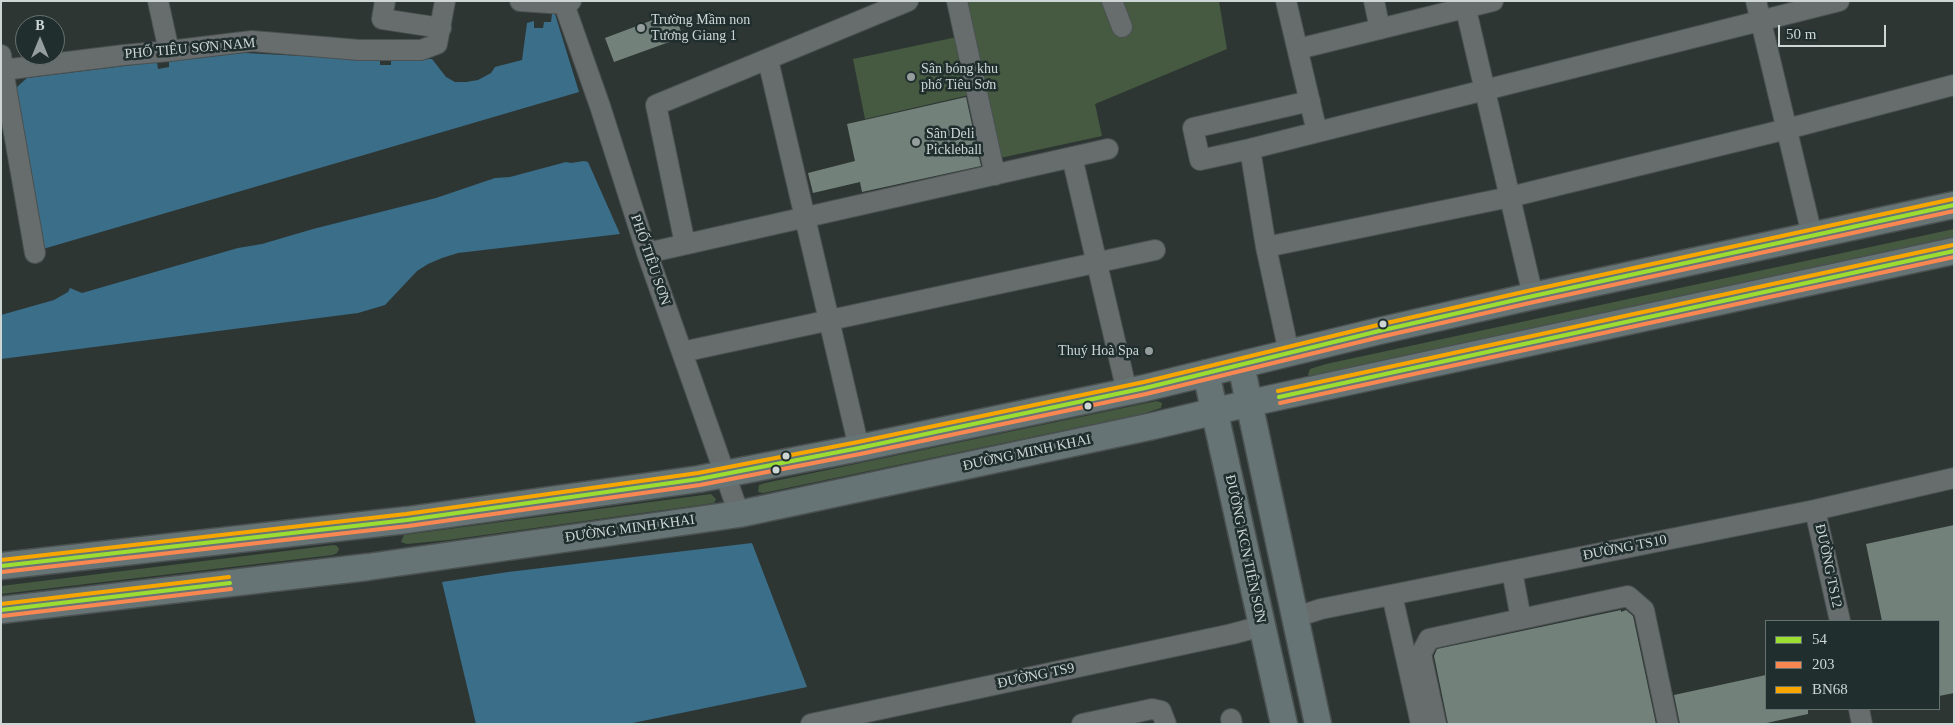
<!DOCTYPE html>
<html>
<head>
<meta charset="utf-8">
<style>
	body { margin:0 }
	#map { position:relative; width:1955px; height:725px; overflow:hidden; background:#2e3634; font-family:"Times New Roman",serif }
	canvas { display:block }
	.frame { position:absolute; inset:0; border:2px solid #cdd6d5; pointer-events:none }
	.legend { position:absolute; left:1765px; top:620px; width:175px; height:90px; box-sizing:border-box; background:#202f2d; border:1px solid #657270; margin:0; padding:6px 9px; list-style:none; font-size:15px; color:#cdd6d5 }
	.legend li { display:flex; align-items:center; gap:10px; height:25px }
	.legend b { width:25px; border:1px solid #657270 }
	.north { position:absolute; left:15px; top:15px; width:50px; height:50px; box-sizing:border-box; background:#202f2d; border:1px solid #657270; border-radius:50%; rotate:0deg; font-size:14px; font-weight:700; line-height:20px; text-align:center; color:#cdd6d5 }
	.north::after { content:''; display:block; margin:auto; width:18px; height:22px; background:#959e9d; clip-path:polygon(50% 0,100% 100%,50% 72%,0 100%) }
	.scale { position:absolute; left:1778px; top:25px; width:108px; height:22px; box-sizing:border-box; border:2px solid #cdd6d5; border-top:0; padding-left:6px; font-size:15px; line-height:18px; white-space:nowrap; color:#cdd6d5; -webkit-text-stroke:4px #202f2d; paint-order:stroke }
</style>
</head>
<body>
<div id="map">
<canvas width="1955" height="725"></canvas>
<div class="frame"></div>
<ul class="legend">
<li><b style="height:6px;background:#9cdd31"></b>54</li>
<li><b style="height:6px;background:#f88751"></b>203</li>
<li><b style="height:6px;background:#f7a600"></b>BN68</li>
</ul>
<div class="north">B</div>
<div class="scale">50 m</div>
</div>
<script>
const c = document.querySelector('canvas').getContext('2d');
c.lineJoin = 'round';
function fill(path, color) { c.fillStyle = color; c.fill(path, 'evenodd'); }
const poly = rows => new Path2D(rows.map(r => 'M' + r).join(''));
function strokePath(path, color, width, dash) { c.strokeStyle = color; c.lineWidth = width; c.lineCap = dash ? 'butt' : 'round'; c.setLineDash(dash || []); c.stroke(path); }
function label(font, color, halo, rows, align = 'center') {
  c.font = font + ' "Times New Roman",serif'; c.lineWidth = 5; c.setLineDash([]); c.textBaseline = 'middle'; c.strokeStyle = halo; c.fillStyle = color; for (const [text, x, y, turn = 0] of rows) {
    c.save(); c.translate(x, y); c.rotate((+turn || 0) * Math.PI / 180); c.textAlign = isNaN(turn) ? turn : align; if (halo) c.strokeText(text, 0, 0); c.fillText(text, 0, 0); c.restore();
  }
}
const green = poly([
	[964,1,1219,1,1227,49,1095,104,1102,136,1000,158],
	[957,37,969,95,865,119,853,59],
	[1954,229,1954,240,1311,378,1308,375,1310,369,1326,364],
	[1157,401,1162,403,1161,408,1142,414,763,493,758,492,759,485,765,483],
	[711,494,716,499,714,503,448,540,407,544,401,542,404,535],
	[334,545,337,546,339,549,337,553,333,555,1,594,1,586]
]);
const water = poly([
	[552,14,555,14,579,92,43,249,17,94,17,87,27,78,157,62,158,69,169,67,169,61,244,53,380,60,380,65,391,65,391,60,432,59,446,77,455,82,466,82,478,80,491,73,495,67,522,60,527,23,534,21,534,28,543,28,544,22,551,22],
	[584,161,588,162,620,234,458,253,442,258,428,264,417,271,385,305,358,313,1,359,1,315,54,300,68,292,70,288,82,293,238,248,262,244,313,229,436,198,495,178,510,177,566,162,571,163],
	[752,543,807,687,628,724,476,724,442,582,508,572]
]);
const building = poly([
	[674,12,683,37,614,62,605,38],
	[966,97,981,166,862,192,860,182,813,193,808,173,855,161,847,124],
	[1954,525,1954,693,1939,696,1939,621,1882,621,1866,544],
	[1621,610,1621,612,1626,610,1633,616,1656,724,1448,724,1434,656,1437,649],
	[1766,675,1766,709,1808,709,1808,714,1762,724,1680,724,1674,695]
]);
const minor = poly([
	[158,1,169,51],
	[385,1,382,19,441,28],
	[520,1,564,4,571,1],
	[957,1,995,175],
	[1112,1,1122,27],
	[1286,1,1317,132],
	[1374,1,1380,29],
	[1464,1,1533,296],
	[1756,1,1812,235],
	[564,4,600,106,647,253,739,514],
	[1298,49,1493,1],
	[1,55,3,70,124,55,169,51,252,41,359,50,421,50,437,44,445,1],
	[768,60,859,448],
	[3,70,35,253],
	[1250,149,1200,160,1193,128,1310,101],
	[1072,157,1127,392],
	[685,244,656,105,908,1],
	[1266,247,1510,197,1787,129,1954,85],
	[647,253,1108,149],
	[682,352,1155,250],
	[1289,353,1266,247,1250,149,1839,1],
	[1815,510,1840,621],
	[1392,595,1421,724],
	[1296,617,1321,609,1815,510,1954,478],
	[1521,619,1628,596,1644,610,1668,724],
	[1859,709,1862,724],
	[1231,719,1232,724],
	[811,724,1232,634,1262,626],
	[1082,724,1152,709,1161,711,1166,724],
	[1436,724,1421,654,1429,639,1521,619,1512,571]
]);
const major = poly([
	[1241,365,1318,724],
	[1206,373,1284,724],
	[1,566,407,520,699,479,859,448,1145,388,1379,331,1533,296,1954,205],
	[1,610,368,567,739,514,1153,426,1250,403,1954,251]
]);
const bus1 = poly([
	[1279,397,1954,251],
	[1,566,407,520,699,479,859,448,1145,388,1379,331,1533,296,1954,205],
	[1,610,230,583]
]);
const bus2 = poly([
	[1280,403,1954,257],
	[2,572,408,526,700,485,860,454,1146,394,1380,337,1534,302,1954,211],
	[2,616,231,589]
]);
const bus3 = poly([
	[1278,391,1953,245],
	[1,560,406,514,698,473,858,442,1144,382,1378,325,1532,290,1953,199],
	[1,604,229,577]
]);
const markers = [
	[641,28,5,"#959e9d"],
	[911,77,5,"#959e9d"],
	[916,142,5,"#959e9d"],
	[1383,324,4.5,"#cdd6d5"],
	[1149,351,5,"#959e9d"],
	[1088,406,4.5,"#cdd6d5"],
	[786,456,4.5,"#cdd6d5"],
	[776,470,4.5,"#cdd6d5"]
];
const poiNames = [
	["Trường Mầm non",651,20],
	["Tương Giang 1",651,36],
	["Sân bóng khu",921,69],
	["phố Tiêu Sơn",921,85],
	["Sân Deli",926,134],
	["Pickleball",926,150],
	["Thuý Hoà Spa",1139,351,"right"]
];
const streetNames = [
	["PHỐ TIÊU SƠN NAM",190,49,-5],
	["PHỐ TIÊU SƠN",650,260,71],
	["ĐƯỜNG MINH KHAI",1027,453,-12],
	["ĐƯỜNG MINH KHAI",630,529,-8],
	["ĐƯỜNG TS10",1625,548,-11],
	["ĐƯỜNG KCN TIÊN SƠN",1245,549,78],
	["ĐƯỜNG TS12",1828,566,78],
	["ĐƯỜNG TS9",1036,676,-12]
];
fill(green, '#455a40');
fill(water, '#3b6e89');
fill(building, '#72827b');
strokePath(minor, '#4a5150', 22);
strokePath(major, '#4a5150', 29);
strokePath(minor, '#676c6c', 20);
strokePath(major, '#677475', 26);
strokePath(bus1, '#9cdd31', 4);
strokePath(bus2, '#f88751', 4);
strokePath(bus3, '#f7a600', 4);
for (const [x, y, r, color] of markers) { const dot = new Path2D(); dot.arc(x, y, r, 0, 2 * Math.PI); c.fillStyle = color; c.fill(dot); strokePath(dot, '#202f2d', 2); }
label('14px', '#cdd6d5', '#202f2d', poiNames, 'left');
label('14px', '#cdd6d5', '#202f2d', streetNames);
</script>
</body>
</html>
